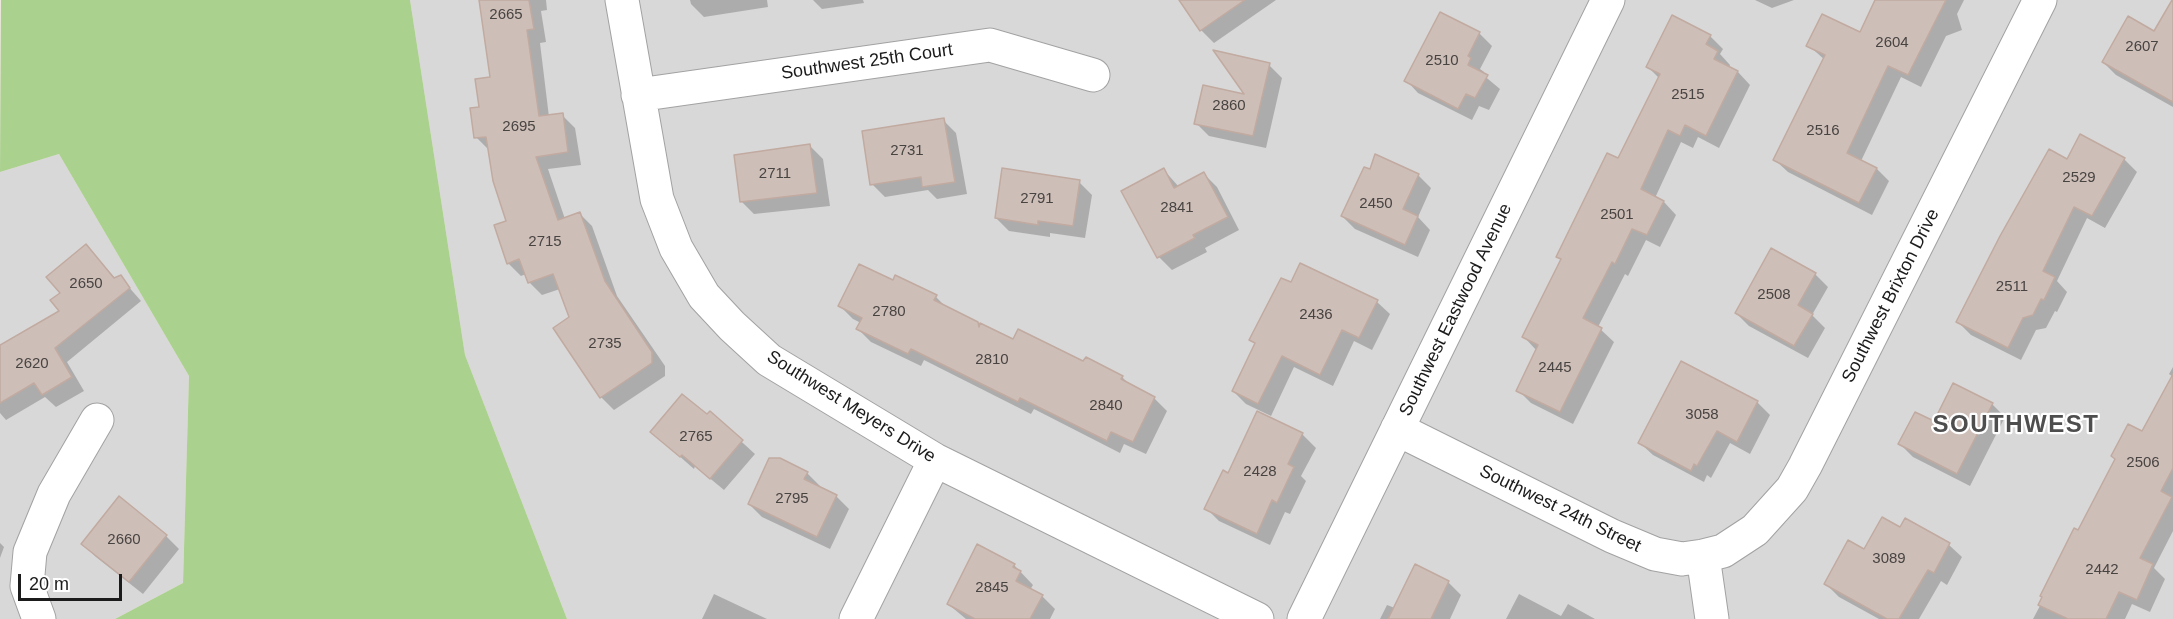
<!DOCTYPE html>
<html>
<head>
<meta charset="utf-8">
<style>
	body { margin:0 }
	#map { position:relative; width:2173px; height:619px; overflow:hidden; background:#eee7df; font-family:Arial,sans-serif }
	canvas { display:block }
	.scale { position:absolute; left:18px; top:574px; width:104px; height:27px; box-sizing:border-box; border:3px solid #1b1b1b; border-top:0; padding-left:8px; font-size:18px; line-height:21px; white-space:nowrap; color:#1b1b1b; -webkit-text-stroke:4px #fff; paint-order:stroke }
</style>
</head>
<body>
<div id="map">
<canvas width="2173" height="619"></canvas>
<div class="scale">20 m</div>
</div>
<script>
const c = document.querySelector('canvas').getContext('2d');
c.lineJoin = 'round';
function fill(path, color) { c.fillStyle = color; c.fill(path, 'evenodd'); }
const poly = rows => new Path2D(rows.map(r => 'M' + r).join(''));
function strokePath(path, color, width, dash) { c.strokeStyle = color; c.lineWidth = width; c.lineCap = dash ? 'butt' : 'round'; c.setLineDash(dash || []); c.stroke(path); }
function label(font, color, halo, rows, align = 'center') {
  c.font = font + ' Arial,sans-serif'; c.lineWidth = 4.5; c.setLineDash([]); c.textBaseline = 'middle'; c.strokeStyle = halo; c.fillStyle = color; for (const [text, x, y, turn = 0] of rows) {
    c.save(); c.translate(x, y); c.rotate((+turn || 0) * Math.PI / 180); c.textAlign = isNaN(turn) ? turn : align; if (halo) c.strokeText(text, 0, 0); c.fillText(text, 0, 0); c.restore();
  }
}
const residential = poly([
	[410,0,2173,0,2173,619,567,619,465,355],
	[59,154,189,376,183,583,115,619,0,619,0,172]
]);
const forest = poly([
	[1,0,410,0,465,355,567,619,115,619,183,583,189,376,59,154,0,172]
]);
const shadow = poly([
	[481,0,546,0,547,10,541,11,546,42,540,43,549,117,562,115,575,128,581,165,548,169,565,219,579,213,592,226,617,296,665,366,665,376,614,410,601,397,560,289,542,295,529,282,526,274,521,276,508,263,508,222,489,150,476,137,481,108,492,78],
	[690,0,767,0,768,7,704,17,691,4],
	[813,0,863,0,864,3,822,9],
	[1180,0,1276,0,1214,43,1201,30],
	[1755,0,1794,0,1772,8],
	[1877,0,1964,0,1957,14,1962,30,1946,36,1921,87,1901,77,1861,161,1877,169,1889,181,1872,215,1788,172,1775,160,1825,60,1808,45,1860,34],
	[2173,1,2173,107,2116,75,2103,62,2155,33],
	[1479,33,1492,46,1480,69,1484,72,1482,74,1500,89,1489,110,1479,106,1472,120,1418,93,1406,80],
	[1710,36,1723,49,1720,54,1730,65,1729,68,1738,72,1750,85,1719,148,1698,137,1693,148,1681,142,1655,198,1664,202,1676,215,1660,247,1646,240,1628,276,1625,274,1598,327,1614,342,1573,424,1531,403,1518,390,1537,351,1524,337,1562,261,1557,256,1618,160,1659,78,1648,67],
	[1269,65,1282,78,1266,148,1209,136,1196,123,1247,97],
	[943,120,956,133,967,194,937,199,928,190,885,197,872,184],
	[810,146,823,159,830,206,754,214,741,201],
	[2124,159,2137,172,2105,228,2087,218,2057,281,2067,292,2057,312,2055,311,2046,328,2036,330,2021,360,1971,335,1958,322,2067,161],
	[1163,169,1179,187,1204,174,1217,187,1239,230,1205,248,1207,252,1172,270,1159,257,1123,192],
	[1418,175,1431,188,1418,217,1430,230,1418,257,1355,229,1342,216],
	[1079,182,1092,195,1085,238,1050,233,1050,237,1009,231,996,218],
	[86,246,116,279,120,277,141,301,67,362,84,391,56,407,45,397,6,420,0,413,0,347,61,311,62,294],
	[1301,265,1377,302,1390,314,1372,350,1354,341,1333,386,1294,367,1271,416,1246,404,1233,391,1256,345,1251,340,1291,284],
	[1815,274,1828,287,1812,315,1825,328,1808,358,1749,326,1736,313],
	[894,282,936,297,948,309,980,326,1014,341,1122,377,1131,386,1154,398,1167,411,1146,454,1124,444,1120,453,1034,409,1031,414,924,360,921,366,871,342,858,329,861,323,853,319,840,306],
	[2173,367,2173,531,2154,568,2165,579,2150,612,2132,604,2125,619,2033,619,2079,532,2143,433,2173,377,2169,374],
	[1757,402,1770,415,1750,454,1730,443,1711,478,1707,475,1704,482,1653,455,1640,443],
	[1992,404,2005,417,1970,486,1913,457,1900,444],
	[710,413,755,454,724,490,695,466,694,469,652,432,708,416],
	[1258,413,1303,435,1316,448,1301,476,1306,481,1290,514,1285,512,1270,545,1219,521,1206,508,1228,475],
	[807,473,820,486,819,488,836,496,849,509,830,549,762,517,749,504],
	[1901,529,1949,545,1962,557,1947,585,1941,581,1919,619,1879,619,1839,597,1826,584,1865,551],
	[166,536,179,549,143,594,96,557,83,544],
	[0,543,4,547,0,558],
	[1014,565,1033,585,1030,590,1042,596,1055,609,1050,619,966,619,948,604],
	[1415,566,1448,582,1461,595,1450,619,1380,619,1387,605,1395,608],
	[714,594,767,619,702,619],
	[1519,594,1561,616,1568,604,1595,619,1506,619]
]);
const building = poly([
	[479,0,529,0,534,29,527,30,539,116,563,113,568,152,536,157,558,220,580,212,605,281,652,352,652,363,600,398,553,328,569,317,553,274,528,283,519,259,507,264,494,225,506,221,493,181,486,137,474,138,470,108,479,107,475,79,490,77,479,0],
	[1179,0,1245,0,1200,31,1179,0],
	[1875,0,1946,0,1908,75,1888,66,1847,153,1877,168,1859,203,1773,160,1825,55,1806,46,1822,14,1860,32,1875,0],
	[2172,0,2173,0,2173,102,2102,62,2128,16,2154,31,2172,0],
	[1440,12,1480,32,1468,56,1471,58,1468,65,1488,75,1475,98,1466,94,1458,109,1404,81,1440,12],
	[1672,15,1711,35,1706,44,1718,51,1714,59,1738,71,1706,136,1685,125,1680,136,1668,130,1641,189,1664,201,1647,235,1632,229,1615,264,1612,262,1583,318,1602,328,1560,412,1516,391,1538,345,1522,337,1561,259,1556,257,1607,153,1618,158,1660,74,1646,67,1672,15],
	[1213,50,1270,63,1253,136,1194,124,1203,85,1244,94,1213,50],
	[944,118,955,182,922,187,921,177,870,185,862,131,944,118],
	[2080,134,2125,158,2092,216,2074,207,2043,271,2055,277,2044,300,2041,299,2033,315,2023,318,2008,348,1956,322,2000,236,2049,149,2067,159,2080,134],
	[810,144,817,193,740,202,734,155,810,144],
	[1375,154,1419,174,1403,209,1418,216,1405,245,1341,216,1364,167,1370,169,1375,154],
	[1002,168,1080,180,1073,226,1038,221,1038,225,995,218,1002,168],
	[1164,168,1174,188,1204,172,1228,217,1193,235,1195,238,1157,258,1121,191,1164,168],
	[86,244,114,278,121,275,130,288,55,348,72,377,42,395,34,383,0,403,0,345,59,311,50,300,60,293,46,277,86,244],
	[1771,248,1816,273,1798,305,1813,314,1794,346,1735,313,1771,248],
	[1300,263,1378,300,1359,338,1342,330,1320,375,1282,356,1258,404,1232,391,1255,343,1249,340,1281,278,1291,282,1300,263],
	[859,264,893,280,895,275,937,295,934,300,978,322,979,327,980,323,1013,339,1018,329,1083,361,1086,357,1123,376,1121,379,1155,397,1133,442,1111,432,1107,441,1020,398,1018,402,911,349,908,354,856,329,862,318,838,306,859,264],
	[1681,361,1758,401,1737,442,1717,431,1697,466,1694,464,1691,471,1638,443,1681,361],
	[2173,374,2173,468,2161,491,2172,497,2140,558,2153,564,2137,600,2119,592,2106,619,2068,619,2038,605,2042,597,2040,596,2074,528,2078,530,2115,459,2111,456,2128,424,2142,431,2173,374],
	[1953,383,1993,403,1957,474,1898,444,1915,412,1934,421,1953,383],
	[682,394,707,414,710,411,743,440,710,479,682,455,680,457,650,432,682,394],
	[1257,411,1303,433,1288,464,1294,467,1277,503,1272,500,1257,534,1204,509,1223,470,1228,473,1257,411],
	[769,458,780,458,808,472,804,479,837,495,817,537,748,504,769,458],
	[119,496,167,535,129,582,81,544,119,496],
	[1882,517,1900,527,1905,518,1950,543,1934,573,1928,570,1899,619,1887,619,1824,584,1848,540,1864,549,1882,517],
	[977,544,1015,564,1013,567,1021,571,1016,581,1043,595,1030,619,975,619,947,604,977,544],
	[1415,564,1449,581,1431,619,1388,619,1415,564]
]);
const minor = poly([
	[622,0,657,199,676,248,704,296,732,326,769,360,935,460,1257,619],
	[638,95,990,45,1093,75],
	[1397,429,1612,536,1655,554,1682,559,1703,556,1723,551,1755,530,1792,489,1805,466,2040,0],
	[1703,556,1712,619],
	[39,619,27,586,30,552,54,494,97,420],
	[856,619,935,460],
	[1304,619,1608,0]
]);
const numberNames = [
	["2665",506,15],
	["2604",1892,43],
	["2607",2142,47],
	["2510",1442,61],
	["2515",1688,95],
	["2860",1229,106],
	["2695",519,127],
	["2516",1823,131],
	["2731",907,151],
	["2711",775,174],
	["2529",2079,178],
	["2791",1037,199],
	["2450",1376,204],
	["2841",1177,208],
	["2501",1617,215],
	["2715",545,242],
	["2650",86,284],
	["2511",2012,287],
	["2508",1774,295],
	["2780",889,312],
	["2436",1316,315],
	["2735",605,344],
	["2810",992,360],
	["2620",32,364],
	["2445",1555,368],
	["2840",1106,406],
	["3058",1702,415],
	["2765",696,437],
	["2506",2143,463],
	["2428",1260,472],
	["2795",792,499],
	["2660",124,540],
	["3089",1889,559],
	["2442",2102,570],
	["2845",992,588]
];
const streetNames = [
	["Southwest 25th Court",867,62,-8],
	["Southwest Brixton Drive",1891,296,-63],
	["Southwest Eastwood Avenue",1456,310,-64],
	["Southwest Meyers Drive",851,407,32],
	["Southwest 24th Street",1560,509,26]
];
const districtNames = [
	["SOUTHWEST",2016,425]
];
fill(residential, '#d9d8d8');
fill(forest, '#abd18f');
fill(shadow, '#0003');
fill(building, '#cebeb8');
strokePath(building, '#c1aaa0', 1.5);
strokePath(minor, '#a2a2a2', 35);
strokePath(minor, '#fff', 33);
label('15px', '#484442', null, numberNames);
label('18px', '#1b1b1b', '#fff', streetNames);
c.letterSpacing = '1.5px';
label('bold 24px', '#4e4e4e', '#fff', districtNames);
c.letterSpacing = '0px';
</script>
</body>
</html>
